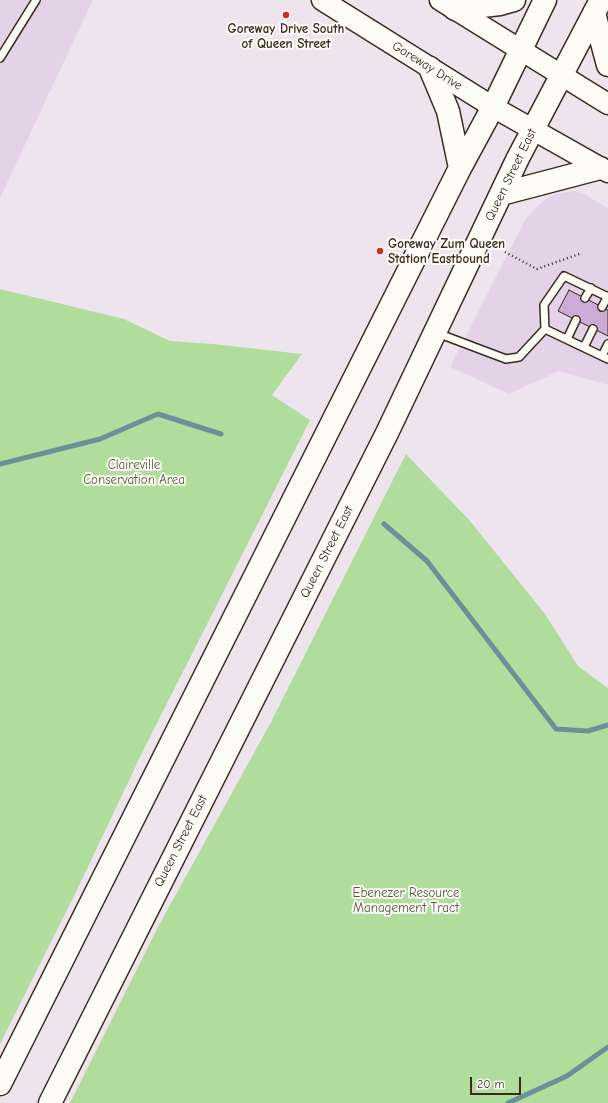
<!DOCTYPE html>
<html>
<head>
<meta charset="utf-8">
<style>
	body { margin:0 }
	#map { position:relative; width:608px; height:1103px; overflow:hidden; background:#eee4ed; font-family:"Comic Neue",sans-serif }
	canvas { display:block }
	.scale { position:absolute; left:470px; top:1077px; width:51px; height:18px; box-sizing:border-box; border:2px solid #3b2a1e; border-top:0; padding-left:5px; font-size:12px; line-height:14px; white-space:nowrap; color:#3b2a1e; -webkit-text-stroke:3px #fdfcf7; paint-order:stroke }
</style>
</head>
<body>
<div id="map">
<canvas width="608" height="1103"></canvas>
<div class="scale">20 m</div>
</div>
<script>
const c = document.querySelector('canvas').getContext('2d');
c.lineJoin = 'round';
function fill(path, color) { c.fillStyle = color; c.fill(path, 'evenodd'); }
const poly = rows => new Path2D(rows.map(r => 'M' + r).join(''));
function strokePath(path, color, width, dash) { c.strokeStyle = color; c.lineWidth = width; c.lineCap = dash ? 'butt' : 'round'; c.setLineDash(dash || []); c.stroke(path); }
function label(font, color, halo, rows, align = 'center') {
  c.font = font + ' "Comic Neue",sans-serif'; c.lineWidth = 4; c.setLineDash([]); c.textBaseline = 'middle'; c.strokeStyle = halo; c.fillStyle = color; for (const [text, x, y, turn = 0] of rows) {
    c.save(); c.translate(x, y); c.rotate((+turn || 0) * Math.PI / 180); c.textAlign = isNaN(turn) ? turn : align; if (halo) c.strokeText(text, 0, 0); c.fillText(text, 0, 0); c.restore();
  }
}
const built = poly([
	[0,0,93,0,0,198],
	[574,191,582,193,608,208,608,385,559,371,509,394,450,367,526,218,543,201,555,194]
]);
const green = poly([
	[0,289,124,319,170,341,213,344,302,354,272,395,310,420,143,751,76,892,0,1044],
	[406,454,470,521,545,614,578,666,608,688,608,1103,70,1103,158,927,271,722]
]);
const stream = poly([
	[0,464,100,439,158,414,221,434],
	[384,524,427,561,556,729,588,731,608,725],
	[508,1103,567,1076,608,1047]
]);
const building = poly([
	[569,290,608,310,608,336,558,311,569,290]
]);
const path = poly([
	[505,252,537,269,582,253]
]);
const lane = poly([
	[0,58,36,0],
	[585,298,591,288],
	[602,307,608,296],
	[545,329,608,359],
	[437,333,506,359,519,357,545,329,544,305,564,276,608,297],
	[567,339,576,320],
	[584,347,593,329],
	[602,356,608,344]
]);
const secondary = poly([
	[322,0,493,107,608,172],
	[440,0,608,104]
]);
const primary = poly([
	[455,9,500,4,514,0],
	[594,13,608,65],
	[430,68,448,111,460,168],
	[501,194,600,168],
	[0,1084,460,168,493,107,545,0],
	[50,1103,387,433,518,158,601,0]
]);
const markers = [
	[286,15,4,"#c8321e"],
	[380,251,4,"#c8321e"]
];
const poiNames = [
	["Goreway Drive South",286,29],
	["of Queen Street",286,44],
	["Goreway Zum Queen",388,244,"left"],
	["Station Eastbound",388,259,"left"]
];
const streetNames = [
	["Goreway Drive",427,66,32],
	["Queen Street East",511,175,-64],
	["Queen Street East",327,552,-63],
	["Queen Street East",181,841,-63]
];
const parkNames = [
	["Claireville",134,465],
	["Conservation Area",134,480],
	["Ebenezer Resource",406,893],
	["Management Tract",406,908]
];
fill(built, '#e4d3e6');
fill(green, '#b0dd9c');
strokePath(stream, '#6a9099', 5);
fill(building, '#ccacd7');
strokePath(building, '#3b2a1e', 1);
strokePath(lane, '#3b2a1e', 10);
strokePath(secondary, '#3b2a1e', 23);
strokePath(primary, '#3b2a1e', 25);
strokePath(path, '#3b2a1e', 2.5, [1, 3]);
strokePath(lane, '#fdfcf7', 7);
strokePath(secondary, '#fdfcf7', 20);
strokePath(primary, '#fdfcf7', 22);
for (const [x, y, r, color] of markers) { const dot = new Path2D(); dot.arc(x, y, r, 0, 2 * Math.PI); c.fillStyle = color; c.fill(dot); strokePath(dot, '#fdfcf7', 1.5); }
label('bold 13px', '#3b2a1e', '#fdfcf7', poiNames);
label('13px', '#3b2a1e', '#fdfcf7', streetNames);
label('13px', '#58573e', '#fdfcf7', parkNames);
</script>
</body>
</html>
